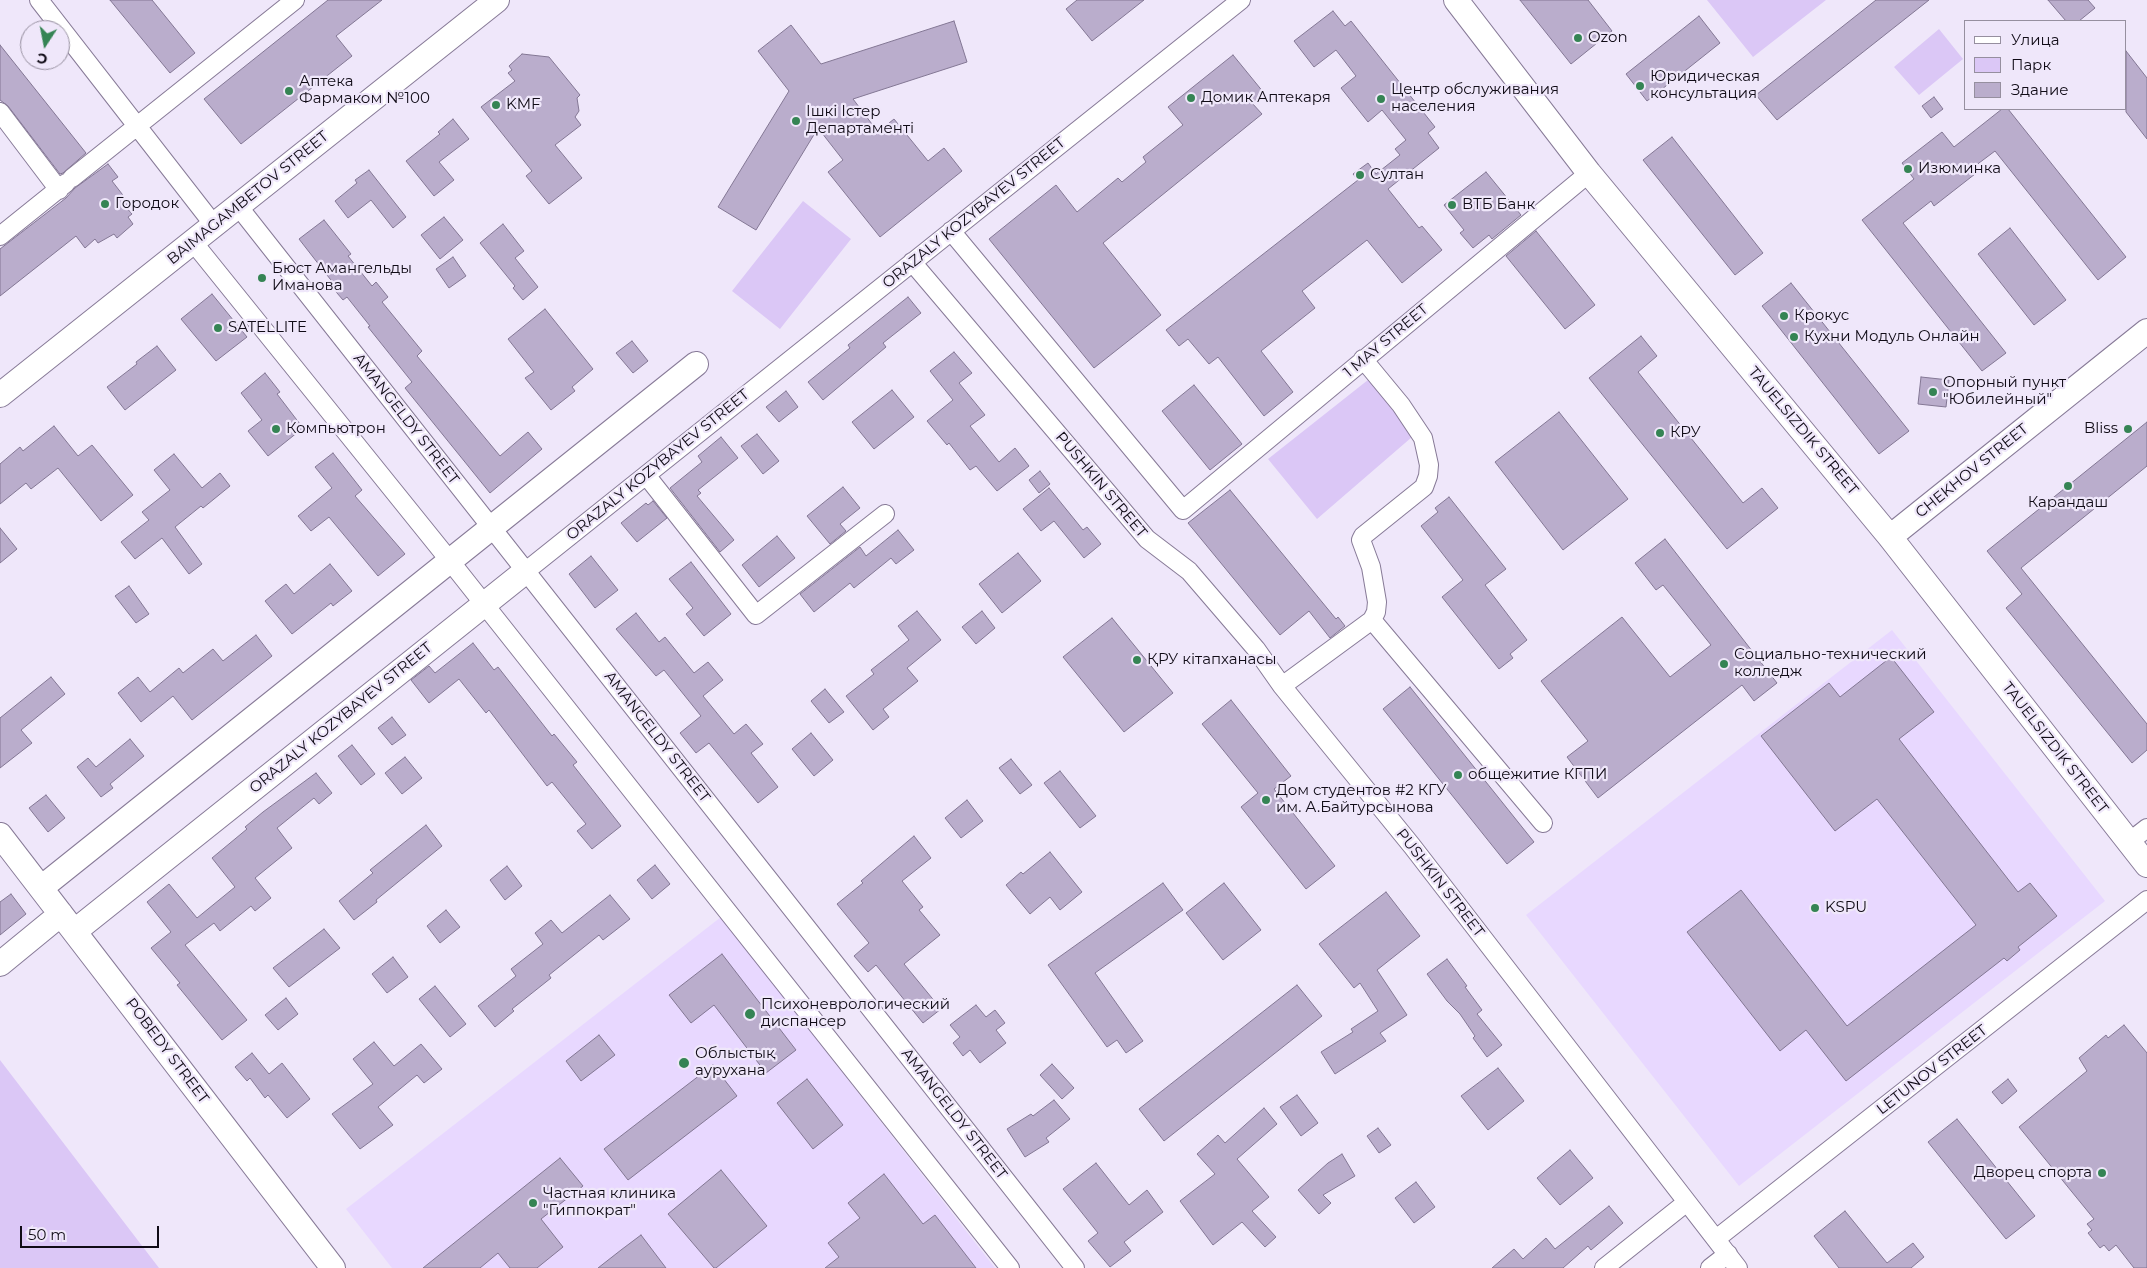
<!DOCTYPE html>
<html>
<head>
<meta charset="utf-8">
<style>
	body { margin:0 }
	#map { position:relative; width:2147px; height:1268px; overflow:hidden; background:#efe7fa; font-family:Montserrat,sans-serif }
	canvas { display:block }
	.legend { position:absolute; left:1964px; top:20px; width:162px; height:90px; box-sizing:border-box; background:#efe7fa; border:1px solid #968f9f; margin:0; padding:6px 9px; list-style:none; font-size:15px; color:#100b16 }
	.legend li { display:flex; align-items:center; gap:10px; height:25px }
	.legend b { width:25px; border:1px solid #968f9f }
	.north { position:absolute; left:20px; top:20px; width:50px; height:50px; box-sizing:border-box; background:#efe7fa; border:1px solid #968f9f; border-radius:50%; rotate:191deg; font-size:14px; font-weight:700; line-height:20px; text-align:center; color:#100b16 }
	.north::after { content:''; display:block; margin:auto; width:18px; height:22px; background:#358454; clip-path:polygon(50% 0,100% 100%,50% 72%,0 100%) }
	.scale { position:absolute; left:20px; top:1226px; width:139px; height:22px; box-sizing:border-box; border:2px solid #100b16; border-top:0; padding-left:6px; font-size:15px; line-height:18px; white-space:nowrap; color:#100b16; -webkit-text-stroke:4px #efe7fa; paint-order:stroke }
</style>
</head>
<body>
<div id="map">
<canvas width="2147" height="1268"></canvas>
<ul class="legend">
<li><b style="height:6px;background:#fff"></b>Улица</li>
<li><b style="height:14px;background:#dbc7f6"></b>Парк</li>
<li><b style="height:14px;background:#baadcc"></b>Здание</li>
</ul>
<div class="north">С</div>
<div class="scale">50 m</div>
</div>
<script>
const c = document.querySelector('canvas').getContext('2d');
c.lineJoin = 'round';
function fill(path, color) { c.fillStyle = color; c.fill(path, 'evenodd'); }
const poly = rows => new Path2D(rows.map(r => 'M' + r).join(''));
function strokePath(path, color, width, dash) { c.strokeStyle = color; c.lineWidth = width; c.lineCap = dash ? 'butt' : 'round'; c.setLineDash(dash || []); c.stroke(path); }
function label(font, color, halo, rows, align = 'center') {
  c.font = font + ' Montserrat,sans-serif'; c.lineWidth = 4.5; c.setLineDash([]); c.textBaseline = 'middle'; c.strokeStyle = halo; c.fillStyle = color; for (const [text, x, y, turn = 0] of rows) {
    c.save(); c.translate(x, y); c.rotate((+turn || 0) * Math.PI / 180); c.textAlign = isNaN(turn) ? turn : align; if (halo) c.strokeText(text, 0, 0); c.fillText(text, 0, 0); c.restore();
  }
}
const built = poly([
	[1892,630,2105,901,1739,1186,1526,915],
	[721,917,995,1268,392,1268,346,1209]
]);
const green = poly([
	[1707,0,1826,0,1753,57],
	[1939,29,1963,59,1919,95,1894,67],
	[803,201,851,239,780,329,732,291],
	[1373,376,1412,437,1317,519,1268,459],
	[0,1060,159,1268,0,1268]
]);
const building = poly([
	[110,0,152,0,195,53,170,73,110,0],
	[328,0,382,0,336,36,352,56,241,144,204,99,328,0],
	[1077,0,1144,0,1092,41,1066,9,1077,0],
	[1520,0,1588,0,1612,31,1571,64,1520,0],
	[1876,0,1929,0,1777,120,1756,95,1876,0],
	[2048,0,2088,0,2095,8,2079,21,2066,21,2048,0],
	[1333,11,1345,26,1351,21,1435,127,1428,133,1439,148,1388,189,1419,228,1422,226,1442,250,1402,283,1367,240,1302,291,1315,308,1261,351,1293,392,1264,416,1218,357,1209,364,1188,339,1179,346,1166,330,1358,180,1353,174,1368,163,1376,174,1400,155,1395,149,1406,140,1382,110,1368,122,1341,88,1356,76,1336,50,1314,67,1294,41,1333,11],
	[1699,16,1720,43,1647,101,1626,74,1699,16],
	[954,21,967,62,853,99,878,132,894,119,928,161,944,148,962,171,880,237,828,172,843,160,818,128,756,230,718,207,789,91,758,51,791,25,821,64,954,21],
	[0,45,86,153,63,173,60,174,8,106,0,100,0,45],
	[2126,51,2147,78,2147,139,2126,112,2126,51],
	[522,54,549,57,580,95,577,98,579,111,575,117,581,125,555,145,582,178,549,204,526,176,532,171,481,107,515,81,508,73,512,70,509,66,522,54],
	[1233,55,1264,93,1252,103,1262,114,1103,243,1161,315,1094,368,989,239,1056,185,1077,212,1118,178,1122,182,1146,162,1143,157,1183,125,1168,107,1233,55],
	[1934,97,1943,109,1931,118,1922,106,1934,97],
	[2002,109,2008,109,2126,257,2098,280,1995,151,1971,169,1975,174,1934,206,1931,201,1903,223,2006,353,1982,371,1862,220,1914,179,1902,163,1942,132,1954,147,2002,109],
	[453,119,469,139,439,162,454,180,434,196,406,161,440,134,438,132,453,119],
	[1672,137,1763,253,1735,275,1643,160,1672,137],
	[108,164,118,177,112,181,129,203,125,206,132,214,128,217,133,224,117,238,114,234,98,243,95,239,85,248,76,236,0,296,0,249,66,198,75,188,108,164],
	[369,170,406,217,393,228,371,200,348,218,335,201,357,183,355,180,369,170],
	[1486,172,1521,215,1492,239,1489,235,1473,248,1460,233,1464,230,1444,205,1486,172],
	[444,217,463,240,440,259,421,235,444,217],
	[324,220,351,254,348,256,372,286,376,282,388,297,382,302,422,351,417,356,500,456,528,432,542,449,490,493,405,388,412,382,368,327,370,326,347,297,343,300,331,286,334,284,299,239,324,220],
	[503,224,524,251,515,258,538,287,523,300,513,288,515,286,480,243,503,224],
	[2010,228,2066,300,2034,325,1978,254,2010,228],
	[1536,231,1595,305,1565,329,1506,256,1536,231],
	[453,257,466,276,449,288,436,269,453,257],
	[1791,283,1909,431,1879,454,1762,306,1791,283],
	[212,294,247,337,216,361,181,319,212,294],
	[908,297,921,313,883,343,886,347,823,400,808,382,850,348,848,345,908,297],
	[545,309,593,369,572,387,575,391,551,410,525,378,534,372,508,339,545,309],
	[1641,336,1657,356,1638,372,1743,503,1762,488,1778,508,1727,549,1589,378,1641,336],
	[632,341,648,361,633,373,616,353,632,341],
	[157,346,176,370,125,410,107,387,137,364,136,362,157,346],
	[954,352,972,373,959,383,985,415,970,426,999,462,1015,448,1029,466,997,491,976,466,970,470,949,443,947,445,927,421,953,400,930,371,954,352],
	[265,373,280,392,277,394,303,428,268,456,248,431,262,420,241,393,265,373],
	[1921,377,1949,380,1946,407,1918,404,1921,377],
	[1194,385,1242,444,1210,470,1162,411,1194,385],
	[892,390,914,417,874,449,852,422,892,390],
	[786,391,798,407,779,422,766,407,786,391],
	[1559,412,1628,499,1563,550,1495,462,1559,412],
	[2147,422,2147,466,2021,568,2147,724,2147,750,2132,763,2006,608,2022,594,1987,551,2147,422],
	[54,426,78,456,92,445,133,495,101,521,58,468,31,489,26,483,0,504,0,464,20,447,23,451,54,426],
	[757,434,779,461,763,474,741,446,757,434],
	[721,437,738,458,698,490,701,493,697,496,734,540,720,552,670,488,702,462,698,456,721,437],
	[333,453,362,490,355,496,405,554,378,576,329,517,311,531,298,516,332,488,315,467,333,453],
	[174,454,202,488,220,473,230,486,203,508,201,506,175,527,202,564,189,574,162,538,135,559,121,542,149,520,142,512,170,490,154,470,174,454],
	[1040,471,1050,484,1039,493,1029,480,1040,471],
	[843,487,860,508,840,524,846,531,830,544,807,516,843,487],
	[1049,488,1083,530,1087,527,1101,544,1084,558,1054,521,1041,531,1023,509,1049,488],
	[1230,490,1336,619,1338,617,1345,626,1330,638,1309,611,1280,635,1188,523,1230,490],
	[1449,497,1506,569,1485,585,1527,640,1510,654,1513,658,1499,669,1442,597,1463,580,1421,526,1438,512,1435,508,1449,497],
	[653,501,667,518,637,542,621,523,646,503,648,505,653,501],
	[0,528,17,549,0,563,0,528],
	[898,530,914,550,896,564,891,558,854,588,850,583,814,612,800,594,860,547,866,556,898,530],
	[777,536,795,558,759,587,742,565,777,536],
	[1665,539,1777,683,1754,701,1742,685,1598,798,1567,757,1588,741,1541,681,1622,617,1670,677,1711,645,1663,585,1656,590,1635,563,1665,539],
	[1018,553,1041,581,1002,613,979,584,1018,553],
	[591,556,618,590,595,608,569,574,591,556],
	[691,562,731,614,704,636,686,614,693,608,669,579,691,562],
	[330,564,352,591,333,606,331,603,292,634,265,601,286,584,294,594,330,564],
	[129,586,149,614,136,623,115,596,129,586],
	[917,611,941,640,907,668,918,681,883,709,889,717,873,730,846,696,874,674,871,670,909,640,898,626,917,611],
	[982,611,995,628,976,644,962,627,982,611],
	[636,613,659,642,665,637,694,673,708,662,723,680,703,696,734,734,746,724,763,744,751,753,778,787,758,803,709,743,696,753,680,733,701,716,664,670,656,676,616,629,636,613],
	[1112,618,1173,693,1124,732,1063,657,1112,618],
	[256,635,272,656,192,720,173,696,141,722,118,693,138,677,150,692,179,668,183,673,213,649,223,661,256,635],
	[473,643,494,670,498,667,552,736,554,734,577,762,573,765,621,826,592,849,577,831,586,824,552,782,547,786,489,710,486,713,459,679,429,703,411,680,429,666,435,673,473,643],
	[1891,657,1934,712,1899,739,2018,892,2030,883,2057,916,2018,947,2020,950,2007,961,2004,958,1846,1081,1806,1030,1780,1051,1687,932,1741,890,1847,1026,1976,925,1877,799,1835,831,1761,736,1829,683,1840,697,1891,657],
	[51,677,65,694,21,730,32,743,0,768,0,718,51,677],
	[1410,687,1534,842,1507,864,1383,709,1410,687],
	[825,689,844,712,829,723,811,701,825,689],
	[1231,700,1291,776,1274,789,1335,866,1306,889,1241,807,1258,793,1202,724,1231,700],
	[392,717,406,735,392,745,378,728,392,717],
	[811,733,833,760,814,776,792,749,811,733],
	[130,739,144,756,110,784,113,788,101,797,77,767,88,758,96,767,130,739],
	[352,745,375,774,361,785,338,756,352,745],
	[405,757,422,778,402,794,385,773,405,757],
	[1011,759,1032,785,1020,794,999,768,1011,759],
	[1060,771,1096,816,1080,828,1044,783,1060,771],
	[316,773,332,793,319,804,314,798,277,828,292,848,255,878,271,898,255,911,251,906,220,931,214,923,185,945,247,1020,222,1040,177,985,180,983,151,948,171,932,147,902,169,884,197,918,235,887,212,858,247,829,245,827,263,812,316,773],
	[46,795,65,818,48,832,29,808,46,795],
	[967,800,983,821,961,838,945,818,967,800],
	[426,825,442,846,376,900,377,902,354,920,339,901,373,873,370,870,426,825],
	[914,836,931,858,902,881,923,907,919,910,940,935,904,964,941,1009,923,1023,876,965,868,972,854,956,869,943,837,904,863,883,861,881,914,836],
	[1050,852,1082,892,1060,910,1050,897,1030,914,1006,885,1021,872,1023,874,1050,852],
	[655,865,670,884,652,899,637,880,655,865],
	[507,866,522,886,505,900,490,880,507,866],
	[1163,883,1183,910,1095,973,1143,1041,1126,1053,1117,1040,1107,1047,1048,965,1163,883],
	[1224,883,1261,930,1223,960,1186,913,1224,883],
	[1386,892,1420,936,1377,970,1407,1015,1380,1033,1386,1041,1335,1074,1321,1052,1353,1032,1351,1029,1378,1011,1360,983,1354,988,1319,944,1386,892],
	[11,894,26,914,0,935,0,902,11,894],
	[610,895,630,919,603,940,599,935,549,975,551,978,512,1009,514,1011,495,1027,478,1006,516,976,511,969,543,944,535,933,551,920,562,933,610,895],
	[446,910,460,927,440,943,427,926,446,910],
	[324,929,340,948,289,987,273,968,324,929],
	[722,954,796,1050,766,1073,714,1005,691,1023,669,995,722,954],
	[393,957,408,977,387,993,372,974,393,957],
	[1447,959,1467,986,1465,987,1482,1010,1477,1014,1502,1045,1487,1057,1473,1038,1475,1036,1460,1014,1447,1001,1427,974,1447,959],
	[1297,985,1322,1016,1164,1141,1139,1109,1297,985],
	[435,986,466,1024,450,1037,419,999,435,986],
	[286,998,298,1014,278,1030,265,1015,286,998],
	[976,1005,986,1017,995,1010,1005,1023,996,1030,1006,1043,980,1063,970,1050,963,1056,953,1043,960,1037,950,1025,976,1005],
	[2124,1025,2147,1053,2147,1268,2134,1268,2116,1245,2109,1251,2104,1245,2100,1248,2088,1233,2092,1230,2087,1224,2094,1219,2019,1127,2087,1071,2079,1058,2106,1035,2108,1038,2124,1025],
	[599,1035,615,1055,581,1081,566,1061,599,1035],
	[374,1042,394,1066,421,1044,442,1069,424,1083,417,1075,378,1107,393,1125,360,1149,332,1114,373,1084,353,1059,374,1042],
	[252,1053,269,1074,282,1063,310,1099,287,1118,268,1095,265,1098,250,1078,247,1081,235,1067,252,1053],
	[1052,1064,1074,1088,1062,1099,1040,1075,1052,1064],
	[713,1065,737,1096,628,1180,604,1149,713,1065],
	[1498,1068,1524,1101,1488,1130,1461,1096,1498,1068],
	[807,1079,843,1125,813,1149,777,1103,807,1079],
	[2008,1079,2017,1091,2002,1104,1992,1092,2008,1079],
	[1297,1095,1318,1123,1301,1136,1280,1107,1297,1095],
	[1054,1100,1070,1119,1046,1138,1049,1142,1025,1157,1007,1129,1031,1114,1033,1116,1054,1100],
	[1264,1108,1277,1124,1237,1159,1269,1197,1252,1211,1276,1237,1265,1247,1242,1222,1213,1245,1180,1201,1215,1174,1197,1154,1218,1135,1225,1143,1264,1108],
	[1957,1119,2035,1216,2006,1239,1928,1142,1957,1119],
	[1378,1128,1391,1145,1379,1153,1367,1136,1378,1128],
	[1570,1150,1593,1178,1560,1205,1537,1178,1570,1150],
	[1342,1154,1355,1176,1323,1195,1331,1203,1319,1214,1298,1190,1328,1163,1342,1154],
	[560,1158,583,1186,541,1219,563,1247,537,1268,510,1268,498,1253,480,1268,423,1268,560,1158],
	[1096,1163,1129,1205,1147,1190,1163,1212,1124,1242,1131,1251,1110,1267,1088,1241,1098,1233,1063,1189,1096,1163],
	[721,1170,767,1226,716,1268,714,1268,668,1214,721,1170],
	[884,1174,923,1224,935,1215,976,1268,825,1268,839,1257,828,1243,860,1218,848,1203,884,1174],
	[1416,1182,1435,1207,1414,1223,1395,1198,1416,1182],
	[1609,1206,1623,1223,1591,1250,1588,1246,1563,1268,1492,1268,1514,1249,1523,1259,1546,1238,1555,1249,1609,1206],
	[1845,1211,1887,1263,1913,1243,1924,1257,1911,1268,1839,1268,1814,1236,1845,1211],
	[641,1235,666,1268,598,1268,621,1250,641,1235]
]);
const street = poly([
	[39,0,214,225],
	[0,112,59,190],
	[72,178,295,0],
	[238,206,1075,1268],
	[951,231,1183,510,1589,173],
	[0,236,66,183],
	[193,242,450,561,1010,1268],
	[912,262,1147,539,1189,571,1256,649,1282,686,1412,846,1738,1268],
	[1363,359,1401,405,1423,438,1429,465,1428,476,1424,487,1363,536,1361,540,1371,567,1377,602,1376,612,1372,620],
	[646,475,756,615,885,514],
	[526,571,1241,0],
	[1282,686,1372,620,1543,823],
	[2129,842,2147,828],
	[1716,1239,2147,900],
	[1604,1268,1687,1202],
	[1710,1268,1728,1254]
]);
const secondary = poly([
	[1456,0,1589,173,1890,537,2147,865],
	[0,395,497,0],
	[1890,537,2147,331],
	[0,835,333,1268],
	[41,888,696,364],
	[75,931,526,571],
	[0,964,61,914]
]);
const markers = [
	[1578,38,5,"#358454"],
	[1640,86,5,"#358454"],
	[289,91,5,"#358454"],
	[1191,98,5,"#358454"],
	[1381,99,5,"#358454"],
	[496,105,5,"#358454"],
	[796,121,5,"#358454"],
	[1908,169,5,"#358454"],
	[1360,175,5,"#358454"],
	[105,204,5,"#358454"],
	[1452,205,5,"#358454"],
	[262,278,5,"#358454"],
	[1784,316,5,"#358454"],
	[218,328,5,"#358454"],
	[1794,337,5,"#358454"],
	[1933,392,5,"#358454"],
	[276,429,5,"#358454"],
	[2128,429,5,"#358454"],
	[1660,433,5,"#358454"],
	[2068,486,5,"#358454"],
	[1137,660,5,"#358454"],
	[1724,664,5,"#358454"],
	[1458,775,5,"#358454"],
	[1266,800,5,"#358454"],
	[1815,908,5,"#358454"],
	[750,1014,6,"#358454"],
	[684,1063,6,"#358454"],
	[2102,1173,5,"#358454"],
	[533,1203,5,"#358454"]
];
const poiNames = [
	["Ozon",1588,38],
	["Юридическая",1650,77],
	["консультация",1650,94],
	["Аптека",299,82],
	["Фармаком №100",299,99],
	["Центр обслуживания",1391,90],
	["населения",1391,107],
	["Домик Аптекаря",1201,98],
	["KMF",506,105],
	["Ішкі Істер",806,112],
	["Департаменті",806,129],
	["Изюминка",1918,169],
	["Султан",1370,175],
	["Городок",115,204],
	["ВТБ Банк",1462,205],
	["Бюст Амангельды",272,269],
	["Иманова",272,286],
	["Крокус",1794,316],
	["SATELLITE",228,328],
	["Кухни Модуль Онлайн",1804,337],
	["Опорный пункт",1943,383],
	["\"Юбилейный\"",1943,400],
	["Компьютрон",286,429],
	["Bliss",2118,429,"right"],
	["КРУ",1670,433],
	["Карандаш",2068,503,"center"],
	["Социально-технический",1734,655],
	["колледж",1734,672],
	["ҚРУ кітапханасы",1147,660],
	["общежитие КГПИ",1468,775],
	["Дом студентов #2 КГУ",1276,791],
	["им. А.Байтурсынова",1276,808],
	["KSPU",1825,908],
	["Психоневрологический",761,1005],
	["диспансер",761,1022],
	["Облыстық",695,1054],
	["аурухана",695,1071],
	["Дворец спорта",2092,1173,"right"],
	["Частная клиника",543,1194],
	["\"Гиппократ\"",543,1211]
];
const streetNames = [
	["BAIMAGAMBETOV STREET",248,198,-39],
	["ORAZALY KOZYBAYEV STREET",974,213,-39],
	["1 MAY STREET",1386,341,-40],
	["AMANGELDY STREET",406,419,52],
	["TAUELSІZDІK STREET",1803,431,50],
	["ORAZALY KOZYBAYEV STREET",658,465,-39],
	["CHEKHOV STREET",1972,471,-39],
	["PUSHKIN STREET",1101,485,50],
	["ORAZALY KOZYBAYEV STREET",341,718,-39],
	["AMANGELDY STREET",657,737,52],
	["TAUELSІZDІK STREET",2055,748,52],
	["PUSHKIN STREET",1440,883,52],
	["POBEDY STREET",167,1051,53],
	["LETUNOV STREET",1932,1070,-38],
	["AMANGELDY STREET",954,1114,52]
];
fill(built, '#e8d8ff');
fill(green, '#dbc7f6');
fill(building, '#baadcc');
strokePath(building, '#837794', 1);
strokePath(street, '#877a97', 20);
strokePath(secondary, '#877a97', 26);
strokePath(street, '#fff', 18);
strokePath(secondary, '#fff', 24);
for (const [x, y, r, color] of markers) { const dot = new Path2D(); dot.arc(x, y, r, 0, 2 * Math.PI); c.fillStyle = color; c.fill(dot); strokePath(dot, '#efe7fa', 2); }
label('15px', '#100b16', '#efe7fa', poiNames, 'left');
label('15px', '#100b16', '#efe7fa', streetNames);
</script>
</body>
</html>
